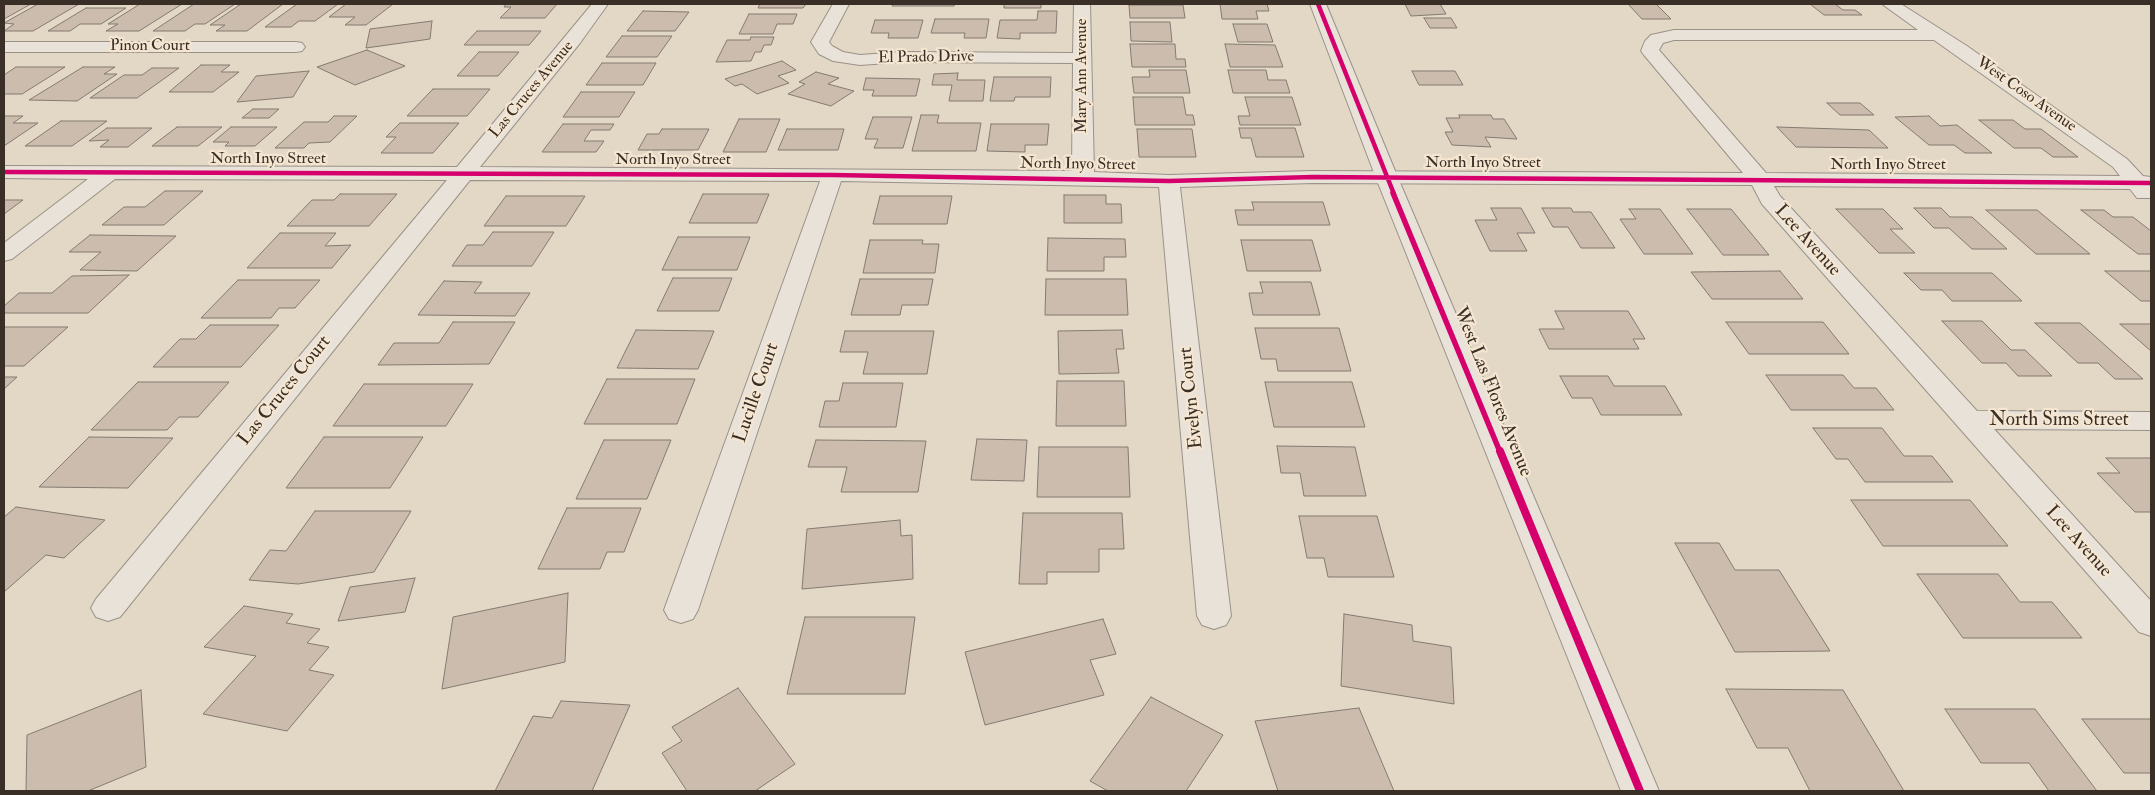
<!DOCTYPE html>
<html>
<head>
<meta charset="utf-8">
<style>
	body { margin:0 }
	#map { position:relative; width:2155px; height:795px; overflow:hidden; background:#e3d7c5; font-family:"IM FELL Double Pica",serif }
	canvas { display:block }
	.frame { position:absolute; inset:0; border:5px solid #3a2f27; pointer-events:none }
</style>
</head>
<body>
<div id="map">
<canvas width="2155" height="795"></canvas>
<div class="frame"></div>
</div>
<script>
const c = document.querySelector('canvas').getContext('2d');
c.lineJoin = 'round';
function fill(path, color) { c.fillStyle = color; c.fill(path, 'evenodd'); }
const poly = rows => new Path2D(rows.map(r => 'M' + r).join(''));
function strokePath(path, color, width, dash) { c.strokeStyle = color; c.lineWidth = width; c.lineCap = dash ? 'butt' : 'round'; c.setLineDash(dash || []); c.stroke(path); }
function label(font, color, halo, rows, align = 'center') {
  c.font = font + ' "IM FELL Double Pica",serif'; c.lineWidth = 4.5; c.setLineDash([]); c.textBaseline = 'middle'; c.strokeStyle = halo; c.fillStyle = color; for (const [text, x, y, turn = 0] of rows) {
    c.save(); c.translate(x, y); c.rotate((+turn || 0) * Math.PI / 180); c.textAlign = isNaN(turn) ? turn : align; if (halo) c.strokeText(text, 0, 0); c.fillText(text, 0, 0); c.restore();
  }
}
const building = poly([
	[4,4,31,4,4,19,4,4],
	[38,4,79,4,33,31,4,31,14,24,4,23,38,4],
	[140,4,182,4,139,31,106,31,118,24,108,24,140,4],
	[194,4,235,4,205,24,195,24,185,31,153,31,194,4],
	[241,4,283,4,247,31,216,31,225,25,210,25,241,4],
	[297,4,338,4,315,21,299,21,291,27,265,27,297,4],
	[346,4,393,4,366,25,345,25,355,17,329,17,346,4],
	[506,4,557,4,545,18,500,18,511,7,504,7,506,4],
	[760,4,806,4,803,8,758,8,760,4],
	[893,4,955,4,954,6,892,6,893,4],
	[1004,4,1041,4,1041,8,1004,8,1004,4],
	[1220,4,1267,4,1269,11,1256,11,1258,19,1222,19,1220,4],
	[1405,4,1440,4,1446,14,1411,16,1405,4],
	[1628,4,1656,4,1671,19,1642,19,1628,4],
	[1810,4,1835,4,1843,10,1855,10,1862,15,1824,15,1810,4],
	[1129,5,1183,5,1185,18,1130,18,1129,5],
	[86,8,126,8,101,24,80,24,70,31,48,31,86,8],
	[643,11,689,12,675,31,627,31,643,11],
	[1038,11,1057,11,1056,33,1020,33,1020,39,997,38,1000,20,1037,20,1038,11],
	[749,14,797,14,793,24,777,24,773,34,739,34,749,14],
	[1424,18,1451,18,1457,28,1430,28,1424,18],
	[935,19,989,19,986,38,964,38,965,33,931,33,935,19],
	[875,20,923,20,918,38,888,38,889,33,871,33,875,20],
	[432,21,430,39,366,48,370,29,432,21],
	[1130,22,1170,22,1172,42,1131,41,1130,22],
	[1233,24,1267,24,1273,42,1238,42,1233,24],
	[477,31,541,31,529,45,464,45,477,31],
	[622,36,672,36,657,57,606,57,622,36],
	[751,37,774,37,771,45,764,45,761,52,755,52,751,61,716,62,727,40,750,40,751,37],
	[1130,44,1175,44,1176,59,1185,59,1186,67,1132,67,1130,44],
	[1225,44,1275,45,1283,67,1230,67,1225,44],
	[367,50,405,66,355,85,317,67,367,50],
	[479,52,519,52,498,76,457,76,479,52],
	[782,61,796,70,778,76,789,83,757,94,742,84,735,86,725,79,782,61],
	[602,63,656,63,643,85,586,85,602,63],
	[201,65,230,65,221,72,239,72,213,92,169,92,201,65],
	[16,67,65,67,22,94,4,94,4,75,16,67],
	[83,67,115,67,104,74,117,74,77,101,29,100,83,67],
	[152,68,179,68,137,98,90,98,124,75,142,75,152,68],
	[1149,70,1186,70,1190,93,1134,93,1132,77,1150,77,1149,70],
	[1228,70,1266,70,1268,80,1286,80,1290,93,1233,93,1228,70],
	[309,71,293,97,237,102,256,76,309,71],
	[1412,71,1455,71,1463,85,1419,85,1412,71],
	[816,72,839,78,828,84,854,91,831,106,788,94,805,84,799,82,816,72],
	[958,73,957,80,985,80,983,101,949,101,952,85,932,85,934,74,958,73],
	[994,77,1051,77,1050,97,1015,97,1014,101,990,101,994,77],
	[866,78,920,79,916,96,872,96,874,90,863,90,866,78],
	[433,89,490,89,467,116,407,116,433,89],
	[581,92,635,92,619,117,563,117,581,92],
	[1133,97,1183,97,1186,115,1193,115,1195,125,1135,125,1133,97],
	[1245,97,1292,97,1301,125,1240,125,1238,116,1250,116,1245,97],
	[1827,103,1860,103,1874,115,1840,115,1827,103],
	[253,109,279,109,269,118,242,118,253,109],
	[921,115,939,115,937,123,981,123,976,151,912,151,921,115],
	[1459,115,1491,115,1493,119,1504,119,1517,139,1485,137,1491,147,1452,145,1445,132,1453,132,1446,118,1460,118,1459,115],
	[4,116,23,116,13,123,38,123,4,146,4,116],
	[334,116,357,116,330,142,309,143,304,148,275,148,304,122,328,122,334,116],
	[1929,116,1940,126,1957,125,1992,153,1965,153,1954,145,1929,145,1895,117,1929,116],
	[873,117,912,117,903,148,874,148,878,139,865,139,873,117],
	[739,119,780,119,766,152,723,152,739,119],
	[1979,120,2013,120,2025,129,2041,129,2078,157,2053,157,2041,148,2014,148,1979,120],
	[61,121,107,121,72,146,25,146,61,121],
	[400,123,459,123,433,153,381,153,396,137,386,137,400,123],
	[563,124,614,124,610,130,591,130,584,141,604,141,596,152,542,152,563,124],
	[991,124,1049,124,1047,145,1025,145,1025,152,987,151,991,124],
	[177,127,222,127,198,146,152,146,177,127],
	[231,127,277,127,255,146,225,146,229,142,213,142,231,127],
	[1777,127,1869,130,1888,148,1796,147,1777,127],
	[107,128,152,128,128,147,100,147,109,140,89,141,107,128],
	[1239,128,1295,128,1304,157,1256,157,1251,138,1241,138,1239,128],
	[662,129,709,129,698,150,638,150,647,134,659,134,662,129],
	[787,129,844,129,838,150,778,150,787,129],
	[1137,129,1192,129,1196,157,1139,157,1137,129],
	[165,191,203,191,164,225,102,225,124,207,145,207,165,191],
	[340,194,397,194,369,226,287,226,312,200,334,200,340,194],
	[703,194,769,194,757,223,689,223,703,194],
	[1064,195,1106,195,1106,204,1121,204,1122,223,1064,223,1064,195],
	[506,196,585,196,566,226,484,226,506,196],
	[880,196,952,196,947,224,873,224,880,196],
	[4,200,23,200,4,214,4,200],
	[1252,202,1323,202,1330,225,1238,225,1235,210,1254,210,1252,202],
	[1491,208,1521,208,1535,233,1517,233,1527,251,1490,251,1475,220,1497,220,1491,208],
	[1542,208,1571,208,1573,212,1591,212,1615,248,1581,248,1568,227,1553,227,1542,208],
	[1914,208,1941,208,1950,217,1972,217,2007,249,1972,249,1949,228,1934,228,1914,208],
	[1629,209,1660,209,1693,254,1644,254,1620,219,1636,219,1629,209],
	[1687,209,1731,209,1769,255,1723,255,1687,209],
	[1836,209,1883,209,1903,229,1890,229,1915,253,1879,253,1836,209],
	[1986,210,2037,210,2090,254,2036,254,1986,210],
	[2081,210,2104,210,2113,217,2133,217,2151,231,2151,254,2138,254,2081,210],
	[493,232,554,232,532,266,452,266,467,245,483,245,493,232],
	[280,233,336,233,325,246,351,245,332,268,247,268,280,233],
	[90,235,176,236,137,271,80,270,101,252,69,252,90,235],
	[678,237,750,237,737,270,662,270,678,237],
	[1048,238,1125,239,1126,257,1104,257,1104,271,1047,271,1048,238],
	[870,240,923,240,922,244,939,244,935,273,863,273,870,240],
	[1241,240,1312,240,1321,271,1247,271,1241,240],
	[1780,271,1803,299,1712,299,1691,272,1780,271],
	[2105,271,2151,271,2151,301,2141,301,2105,271],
	[1904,273,1992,273,2022,301,1952,301,1942,290,1921,290,1904,273],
	[129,275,88,313,4,313,4,306,19,293,52,293,72,276,129,275],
	[673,278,732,278,719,311,657,311,673,278],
	[860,279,933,279,928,305,902,305,900,315,851,315,860,279],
	[1046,279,1126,279,1128,315,1045,315,1046,279],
	[238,280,320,280,295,308,279,308,271,318,201,318,238,280],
	[444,281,482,282,474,293,530,293,515,316,418,315,444,281],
	[1260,282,1311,282,1320,315,1253,315,1249,293,1263,293,1260,282],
	[1555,311,1628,311,1645,339,1633,339,1639,349,1549,349,1539,329,1564,329,1555,311],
	[1942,321,1982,321,2011,350,2025,350,2052,376,2018,376,2006,363,1982,363,1942,321],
	[453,322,515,322,489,364,378,365,394,343,439,343,453,322],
	[1726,322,1823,322,1849,354,1749,354,1726,322],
	[2035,323,2080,323,2143,379,2115,379,2098,363,2078,363,2035,323],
	[2120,324,2151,324,2151,351,2120,324],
	[210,325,279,325,241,367,153,367,180,339,196,339,210,325],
	[4,327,68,327,24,366,4,366,4,327],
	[1255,328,1339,328,1351,371,1278,371,1276,359,1261,359,1255,328],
	[636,330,714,331,698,369,617,368,636,330],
	[1122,330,1124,349,1116,349,1119,373,1059,374,1058,331,1122,330],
	[845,331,934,331,927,374,863,374,868,352,840,352,845,331],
	[1766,375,1843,375,1854,388,1876,388,1894,410,1791,410,1766,375],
	[1560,376,1608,376,1614,386,1665,386,1682,415,1601,415,1592,398,1572,398,1560,376],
	[4,377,17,377,4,389,4,377],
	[607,379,695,379,677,424,584,424,607,379],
	[1057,381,1124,381,1126,426,1056,426,1057,381],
	[138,382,229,382,198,417,179,417,167,430,91,430,138,382],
	[1265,382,1352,382,1365,427,1274,427,1265,382],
	[843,383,903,383,896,427,819,427,825,401,839,401,843,383],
	[364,384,473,384,446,426,333,426,364,384],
	[1813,428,1882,428,1904,456,1932,456,1953,482,1865,482,1848,459,1836,459,1813,428],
	[89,437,173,438,128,488,39,487,89,437],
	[324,437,423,437,390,488,286,488,324,437],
	[977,439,1027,440,1024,481,971,480,977,439],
	[604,440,671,440,647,499,576,499,604,440],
	[816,440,926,441,918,492,841,492,847,467,808,467,816,440],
	[1277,446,1355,447,1366,496,1304,496,1300,473,1281,473,1277,446],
	[1039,447,1128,447,1130,497,1037,497,1039,447],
	[2106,458,2151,458,2151,512,2135,512,2097,473,2120,473,2106,458],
	[1851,500,1970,500,2008,546,1883,546,1851,500],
	[16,507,105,520,64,558,46,555,4,592,4,517,16,507],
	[567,508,641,508,624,552,607,552,600,569,538,569,567,508],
	[315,511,411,511,374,572,298,584,249,580,270,550,286,551,315,511],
	[1023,513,1122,513,1124,549,1099,549,1099,572,1047,572,1047,584,1019,584,1023,513],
	[1299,516,1377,516,1394,577,1328,577,1324,558,1307,558,1299,516],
	[900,520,901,536,912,535,913,579,802,589,807,529,900,520],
	[1675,543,1719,543,1735,570,1779,570,1830,651,1735,652,1675,543],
	[1917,574,1998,574,2020,602,2052,602,2082,638,1963,638,1917,574],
	[415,578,405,612,338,621,350,587,415,578],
	[568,593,565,662,442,689,453,617,568,593],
	[244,606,293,614,286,623,320,629,307,643,329,647,309,670,334,675,287,731,203,714,256,656,204,647,244,606],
	[1344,614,1412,625,1413,641,1451,647,1454,704,1341,686,1344,614],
	[805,617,915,617,905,694,787,694,805,617],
	[1103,619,1116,654,1090,660,1104,695,985,725,965,652,1103,619],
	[738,688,795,764,755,791,687,791,662,753,682,741,672,727,738,688],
	[1726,689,1843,690,1904,791,1810,791,1788,748,1757,748,1726,689],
	[141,690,146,767,88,791,26,791,27,735,141,690],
	[1151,697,1223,735,1186,791,1108,791,1090,781,1151,697],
	[561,701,630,705,592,791,495,791,533,716,552,718,561,701],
	[1359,708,1394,791,1278,791,1255,721,1359,708],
	[1945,709,2035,709,2097,791,2049,791,2029,763,1981,763,1945,709],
	[2082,719,2151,719,2151,773,2124,773,2082,719]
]);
const minor = poly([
	[592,4,608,4,580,43,480,167,1072,171,1073,63,901,62,860,65,833,61,819,54,811,42,833,4,849,4,829,42,832,46,843,52,860,55,901,52,1073,53,1074,4,1090,4,1094,172,1169,175,1313,171,1743,173,1644,55,1641,51,1645,41,1651,35,1674,30,1918,30,1882,4,1901,4,1967,46,2127,159,2143,176,2151,177,2151,198,2137,198,2130,189,1774,186,1780,196,1977,411,2151,412,2151,430,1994,429,2151,601,2151,636,2139,632,1762,204,1752,185,1313,183,1180,187,1231,616,1226,625,1214,629,1202,625,1197,616,1159,187,841,181,698,610,693,619,681,623,669,619,664,610,820,181,470,180,120,617,108,621,96,617,91,608,96,599,447,180,115,179,12,259,4,261,4,243,88,179,4,178,4,166,457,167,592,4],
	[1674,40,1934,40,2113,167,2120,176,1766,173,1659,50,1663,43,1674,40],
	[4,42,296,42,302,43,305,47,302,51,296,52,4,52,4,42]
]);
const tertiary = poly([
	[1310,4,1326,4,1398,178,1659,791,1621,791,1376,178,1310,4]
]);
const cyclewayFar2 = poly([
	[1318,4,1394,194],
	[4,172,833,175,1169,181,1313,177,2151,183]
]);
const cyclewayFar1 = poly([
	[1393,193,1500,452]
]);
const cycleway = poly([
	[1500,451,1640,791]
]);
const farStreetnames = [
	["Pinon Court",150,47],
	["El Prado Drive",926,58,-1],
	["Mary Ann Avenue",1083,76,-90],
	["Las Cruces Avenue",532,90,-50],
	["West Coso Avenue",2026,95,35],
	["North Inyo Street",268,160],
	["North Inyo Street",673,161],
	["North Inyo Street",1483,164],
	["North Inyo Street",1078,165,1],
	["North Inyo Street",1888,166]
];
const streetNames = [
	["Lee Avenue",1807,241,48],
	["Las Cruces Court",285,391,-51],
	["West Las Flores Avenue",1492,392,68],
	["Lucille Court",757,393,-71],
	["Evelyn Court",1192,398,-96],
	["North Sims Street",2059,421],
	["Lee Avenue",2078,542,48]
];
fill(building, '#ccbcae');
strokePath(building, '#837b71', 1);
strokePath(minor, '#9a9287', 2);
strokePath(tertiary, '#9a9287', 2);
fill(minor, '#e8e2d9');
fill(tertiary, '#e8e2d9');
strokePath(cyclewayFar2, '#d6006c', 4.5);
strokePath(cyclewayFar1, '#d6006c', 5.5);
strokePath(cycleway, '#d6006c', 8);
label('16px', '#3a2f27', '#f5e6d1', farStreetnames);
label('19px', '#3a2f27', '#f5e6d1', streetNames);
</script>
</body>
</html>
